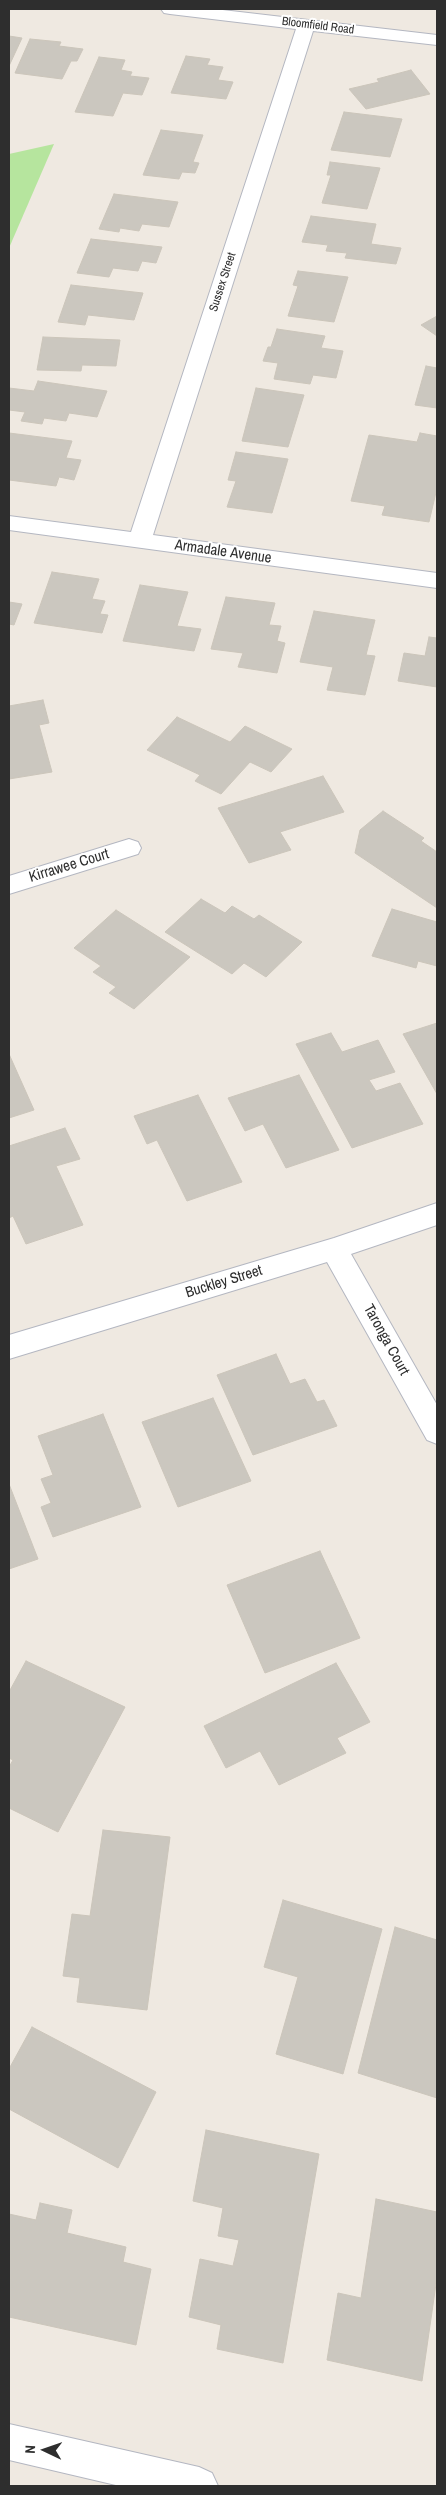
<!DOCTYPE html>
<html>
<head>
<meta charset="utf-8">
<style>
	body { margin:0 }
	#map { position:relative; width:446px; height:2495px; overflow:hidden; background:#efe9e1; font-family:"Archivo Narrow",sans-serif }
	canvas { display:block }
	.frame { position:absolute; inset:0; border:10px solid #2e2e2e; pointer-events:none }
	.north { position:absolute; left:20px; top:2425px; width:50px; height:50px; -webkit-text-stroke:4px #fff; paint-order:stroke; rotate:273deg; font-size:14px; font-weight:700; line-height:20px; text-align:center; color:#2e2e2e }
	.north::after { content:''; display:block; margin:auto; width:18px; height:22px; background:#2e2e2e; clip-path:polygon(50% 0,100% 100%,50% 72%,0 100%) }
</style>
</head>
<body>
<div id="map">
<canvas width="446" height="2495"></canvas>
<div class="frame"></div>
<div class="north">N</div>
</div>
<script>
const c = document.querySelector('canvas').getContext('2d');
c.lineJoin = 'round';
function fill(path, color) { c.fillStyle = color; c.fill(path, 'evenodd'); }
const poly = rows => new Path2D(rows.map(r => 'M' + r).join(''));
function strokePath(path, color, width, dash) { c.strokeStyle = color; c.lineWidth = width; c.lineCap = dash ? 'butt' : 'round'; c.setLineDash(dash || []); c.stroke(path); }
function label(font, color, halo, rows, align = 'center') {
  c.font = font + ' "Archivo Narrow",sans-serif'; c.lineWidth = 4; c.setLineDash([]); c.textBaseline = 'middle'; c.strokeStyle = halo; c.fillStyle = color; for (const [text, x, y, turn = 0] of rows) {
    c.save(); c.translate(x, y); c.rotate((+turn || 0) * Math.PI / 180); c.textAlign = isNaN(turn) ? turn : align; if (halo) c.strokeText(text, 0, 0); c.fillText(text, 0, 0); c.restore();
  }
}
const green = poly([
	[54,144,9,248,9,154]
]);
const building = poly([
	[9,36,22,38,9,66,9,36],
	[30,39,61,42,59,46,83,49,77,61,71,61,62,79,15,73,30,39],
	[186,56,210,59,207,65,223,67,218,80,233,82,226,99,171,93,186,56],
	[99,57,125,60,121,70,132,72,130,76,149,78,142,95,123,93,113,116,75,112,99,57],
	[411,70,430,94,366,109,349,89,379,82,377,79,411,70],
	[344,112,402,119,390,157,331,150,344,112],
	[161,130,203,135,193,162,199,163,195,173,182,172,179,179,143,175,161,130],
	[330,162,380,168,367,209,322,203,331,175,327,175,330,162],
	[114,194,178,202,169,227,142,224,139,231,120,228,119,232,99,229,114,194],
	[311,216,376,224,371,244,401,248,396,264,345,258,347,253,326,251,328,245,302,242,311,216],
	[91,239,162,247,156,263,142,261,138,271,113,268,109,277,77,273,91,239],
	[298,271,348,277,334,322,288,316,298,286,293,285,298,271],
	[71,285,143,293,134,320,88,315,85,325,58,322,71,285],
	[437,316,437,336,421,325,437,316],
	[277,329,325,336,321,348,343,351,336,378,313,375,310,384,274,379,278,363,263,361,268,347,271,347,277,329],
	[43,337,120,340,116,366,82,365,81,371,37,370,43,337],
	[426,366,437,368,437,408,415,405,426,366],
	[38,381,107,391,97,417,69,413,66,421,44,418,42,424,21,421,25,412,9,410,9,388,34,391,38,381],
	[256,388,304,395,288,447,242,441,256,388],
	[9,433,72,441,66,458,81,460,74,480,59,477,56,486,9,480,9,433],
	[420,433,437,436,437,488,429,522,382,515,385,506,351,501,369,435,417,442,420,433],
	[236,452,288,459,272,513,227,507,236,481,228,480,236,452],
	[52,572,99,579,92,599,105,601,100,614,108,615,102,633,34,623,52,572],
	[140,585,188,592,177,626,201,629,194,651,123,641,140,585],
	[226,597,275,603,269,625,281,626,277,641,285,643,277,673,238,667,243,653,211,649,226,597],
	[9,602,22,604,14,625,9,624,9,602],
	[314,611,375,620,366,655,375,656,365,695,327,690,333,667,300,662,314,611],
	[429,637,437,638,437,687,398,681,404,653,425,656,429,637],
	[43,700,49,723,39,725,52,772,9,779,9,706,43,700],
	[177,717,230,742,245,726,292,749,271,772,250,762,221,794,195,781,200,775,147,750,177,717],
	[323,776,344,812,280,832,291,850,249,863,218,808,323,776],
	[383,811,424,838,421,841,437,852,437,908,355,853,360,830,383,811],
	[201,899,225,913,232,906,254,919,259,915,302,942,266,977,244,963,232,974,165,932,201,899],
	[392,909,437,922,437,966,418,961,416,968,372,956,392,909],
	[116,910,190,957,134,1009,109,993,116,987,93,972,101,966,74,948,116,910],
	[437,1023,437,1094,403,1034,437,1023],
	[331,1033,342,1052,378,1040,395,1072,369,1080,376,1091,400,1083,423,1124,352,1148,296,1044,331,1033],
	[9,1054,34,1110,9,1118,9,1054],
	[299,1075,339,1150,286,1168,263,1124,245,1131,228,1098,299,1075],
	[198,1095,242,1182,187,1201,157,1140,147,1144,134,1116,198,1095],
	[65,1128,80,1159,56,1166,83,1225,26,1244,13,1216,9,1218,9,1146,65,1128],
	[276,1354,290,1384,305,1379,317,1402,324,1400,337,1426,253,1455,217,1375,276,1354],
	[213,1398,251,1481,178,1507,142,1422,213,1398],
	[103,1414,141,1507,53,1537,41,1507,51,1503,41,1479,53,1475,38,1436,103,1414],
	[9,1484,38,1559,9,1569,9,1484],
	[320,1551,360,1638,265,1673,227,1585,320,1551],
	[26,1661,125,1707,58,1832,9,1808,9,1767,13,1760,9,1758,9,1692,26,1661],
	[336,1663,370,1722,337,1738,346,1753,279,1785,260,1751,226,1768,204,1726,336,1663],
	[103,1830,170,1837,147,2010,77,2002,80,1978,63,1976,72,1914,90,1916,103,1830],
	[283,1900,382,1929,343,2074,276,2054,298,1977,264,1967,283,1900],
	[395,1927,437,1940,437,2098,358,2073,395,1927],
	[32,2027,156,2092,118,2168,9,2109,9,2069,32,2027],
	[206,2130,319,2154,283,2363,217,2349,221,2325,189,2317,200,2259,233,2266,239,2240,218,2236,223,2208,193,2201,206,2130],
	[376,2199,437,2212,437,2277,422,2381,327,2360,338,2293,361,2298,376,2199],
	[40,2203,72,2210,67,2233,126,2247,123,2262,151,2269,136,2345,9,2317,9,2214,36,2220,40,2203]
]);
const minor = poly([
	[161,9,214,9,437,35,437,45,313,31,153,535,437,573,437,588,9,530,9,516,131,532,296,29,170,14,164,13,161,9],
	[129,839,138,842,141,848,138,854,9,894,9,876,129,839],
	[437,1203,437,1225,351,1254,437,1405,437,1444,427,1440,327,1262,9,1359,9,1335,334,1238,437,1203],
	[9,2424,199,2467,212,2473,218,2486,120,2486,9,2460,9,2424]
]);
const farStreetnames = [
	["Bloomfield Road",318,26,7],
	["Sussex Street",223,282,-72]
];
const streetNames = [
	["Armadale Avenue",223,552,8],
	["Kirrawee Court",69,866,-17],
	["Buckley Street",224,1282,-17],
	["Taronga Court",386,1340,61]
];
fill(green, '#b6e59e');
fill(building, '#cbc7bf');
strokePath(building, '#cbc5ba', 1);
strokePath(minor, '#b4b7c1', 2);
fill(minor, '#fff');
label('12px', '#2e2e2e', '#fff', farStreetnames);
label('15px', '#2e2e2e', '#fff', streetNames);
</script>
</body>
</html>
